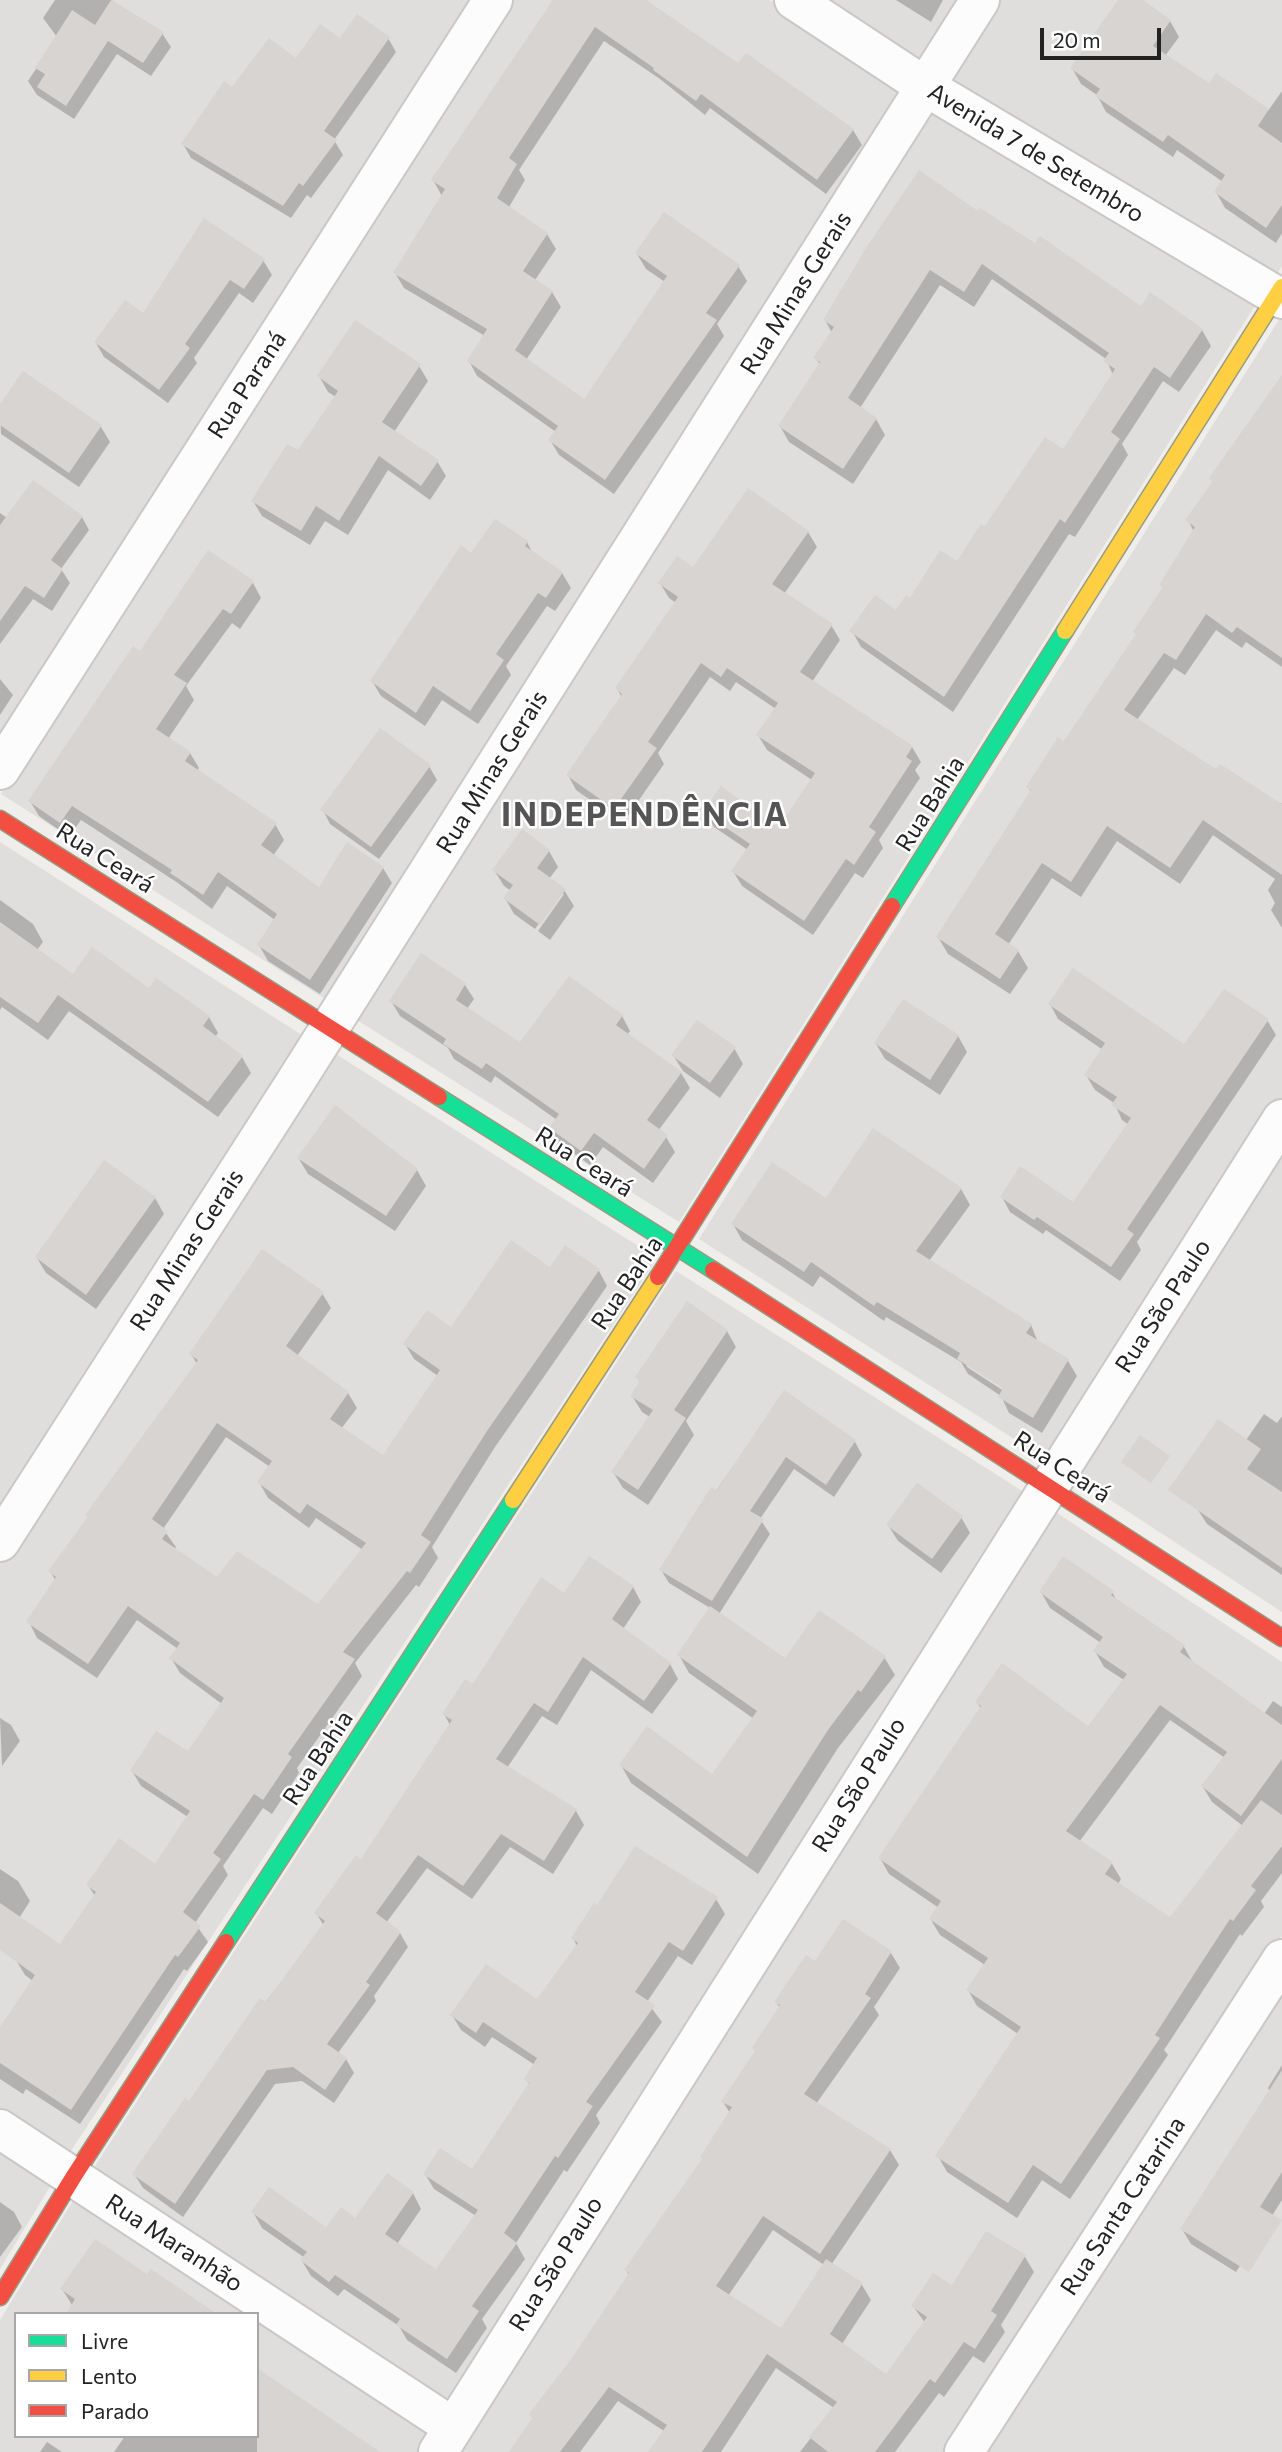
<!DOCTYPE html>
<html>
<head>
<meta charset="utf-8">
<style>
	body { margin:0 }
	#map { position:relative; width:1282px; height:2452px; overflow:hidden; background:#f0eeeb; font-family:Commissioner,sans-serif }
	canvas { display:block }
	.legend { position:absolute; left:14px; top:2312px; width:245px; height:126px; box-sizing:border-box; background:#fff; border:2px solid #a7a7a7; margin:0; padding:9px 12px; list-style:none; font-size:21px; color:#222 }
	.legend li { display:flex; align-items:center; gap:14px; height:35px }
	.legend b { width:35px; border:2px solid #a7a7a7 }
	.scale { position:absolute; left:1040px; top:28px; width:121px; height:32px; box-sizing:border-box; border:4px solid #222; border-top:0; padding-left:9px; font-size:21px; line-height:24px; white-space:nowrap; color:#222; -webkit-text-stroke:5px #fff; paint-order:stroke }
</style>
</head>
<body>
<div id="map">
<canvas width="1282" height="2452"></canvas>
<ul class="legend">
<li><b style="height:9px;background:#16e098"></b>Livre</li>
<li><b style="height:9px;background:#ffcf43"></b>Lento</li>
<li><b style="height:9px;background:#f24e42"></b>Parado</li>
</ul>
<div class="scale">20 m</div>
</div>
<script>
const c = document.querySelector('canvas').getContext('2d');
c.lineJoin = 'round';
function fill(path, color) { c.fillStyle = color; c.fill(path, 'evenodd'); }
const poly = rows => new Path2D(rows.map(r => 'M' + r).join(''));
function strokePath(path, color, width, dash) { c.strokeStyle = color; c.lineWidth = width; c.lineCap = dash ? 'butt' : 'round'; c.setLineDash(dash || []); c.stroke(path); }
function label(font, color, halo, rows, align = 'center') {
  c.font = font + ' Commissioner,sans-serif'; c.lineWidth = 5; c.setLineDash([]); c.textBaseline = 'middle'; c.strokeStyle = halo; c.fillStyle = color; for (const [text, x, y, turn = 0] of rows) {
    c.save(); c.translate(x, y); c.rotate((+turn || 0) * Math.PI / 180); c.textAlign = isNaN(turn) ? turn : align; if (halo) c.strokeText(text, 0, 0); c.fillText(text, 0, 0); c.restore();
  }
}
const residential = poly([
	[0,0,478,0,0,749],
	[510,0,770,0,908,91,330,1002,1,794],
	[819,0,966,0,923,68],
	[996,0,1282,0,1282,266,1274,279,944,83],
	[932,107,1259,299,679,1222,352,1017],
	[1282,315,1282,1100,1052,1463,699,1239],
	[0,842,305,1037,0,1515],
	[328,1049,657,1258,67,2157,0,2114,0,1562],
	[1282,1144,1282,1612,1072,1475],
	[676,1271,1027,1494,451,2411,93,2169],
	[1048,1507,1282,1662,1282,1936,950,2452,453,2452],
	[1282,1982,1282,2452,979,2452],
	[0,2145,54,2180,0,2269],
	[77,2194,257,2314,16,2314,16,2436,257,2436,257,2314,434,2431,421,2452,0,2452,0,2320]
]);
const shadow = poly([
	[55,0,111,0,162,33,171,47,151,76,117,54,74,119,37,95,28,81,57,37,43,18],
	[555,0,641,0,739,66,853,130,862,145,826,194,710,108,705,115,660,79,604,41,519,170,525,180,509,207,547,234,556,249,535,280,552,292,561,307,526,360,585,402,665,282,646,269,637,254,738,266,747,281,717,324,724,336,614,494,559,455,550,440,556,432,477,376,469,361,485,336,404,288,395,273,442,196,433,180],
	[896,0,943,0,931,22],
	[1120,0,1140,0,1170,21,1179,37,1165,56,1209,86,1217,76,1268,111,1282,91,1282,233,1276,243,1225,208,1216,192,1223,182,1177,150,1173,157,1106,112,1097,95,1081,84,1072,68],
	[388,38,396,52,334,140,343,155,311,198,307,195,291,218,191,158,183,144,232,90,341,40],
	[979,213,1141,308,1202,330,1211,346,1179,392,1163,381,1122,444,1128,455,1075,537,1069,534,953,712,861,647,852,631,896,613,957,563,985,529,1064,451,1113,375,1106,359,992,279,974,307,940,285,860,408,876,419,885,435,853,484,789,442,780,426,820,365,816,358,832,333,825,320],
	[263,260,272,275,253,303,239,293,194,358,197,363,168,403,104,357,96,343,143,316],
	[419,366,428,381,394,432,437,461,446,476,430,500,388,470,348,535,325,521,310,545,262,516,253,501,298,453,336,397,328,392,319,376],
	[1282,385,1282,667,1246,642,1242,648,1216,630,1185,675,1174,668,1137,720,1216,772,1280,805,1282,803,1282,928,1271,910,1275,903,1268,890,1275,879,1213,835,1180,884,1117,841,1081,897,1052,878,1008,945,1018,951,1028,968,1010,994,948,954,938,937,1032,793,1028,787,1064,743,1137,635,1164,589,1161,585,1194,532,1188,520,1214,483,1211,478],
	[0,407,101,427,110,442,79,487,1,434],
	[0,513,7,518,82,517,89,530,61,569,70,583,52,611,33,599,0,644],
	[808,532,817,547,784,594,831,625,840,640,812,682,912,747,921,762,915,770,920,778,879,840,883,848,863,878,855,873,813,935,742,886,733,871,748,850,714,827,705,812,778,830,812,780,767,750,758,735,776,709,736,682,730,691,710,677,658,753,664,764,623,823,576,790,568,775,622,698,617,688,676,603,669,598,660,583],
	[527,542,533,554,562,573,571,588,555,611,547,606,506,666,511,675,478,724,442,700,425,726,381,696,372,681,472,555],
	[253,583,261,598,240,629,232,623,186,686,194,700,168,739,190,753,199,768,197,771,275,824,284,840,273,856,320,890,383,868,392,883,320,994,268,961,259,945,275,920,227,886,212,909,178,883,81,820,69,837,39,816,30,801,140,653],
	[0,679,13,695,0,715],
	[429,766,437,780,379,859,330,824,323,810],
	[549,851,558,867,549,879,564,890,574,906,550,940,538,931,564,894,560,894,535,929,514,914,505,898,511,891,504,886,494,870],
	[0,900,33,924,43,942,37,950,72,975,150,990,209,1017,218,1033,215,1037,242,1057,251,1073,218,1117,69,1011,48,1040,2,1007,0,1010],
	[465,985,474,999,467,1009,520,1044,622,1016,630,1031,627,1035,681,1073,690,1088,658,1131,666,1137,675,1152,653,1183,603,1147,590,1165,559,1143,551,1129,557,1120,495,1076,491,1083,454,1059,448,1048,400,1016,391,1001],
	[1050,1004,1185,1047,1267,1020,1276,1035,1137,1242,1141,1250,1120,1281,1046,1230,1043,1234,1010,1212,1002,1197,1073,1204,1129,1125,1122,1120,1114,1103,1095,1090,1086,1075,1103,1050,1058,1019],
	[958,1036,967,1052,940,1095,885,1059,876,1044],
	[734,1048,743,1064,720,1098,683,1071,673,1055],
	[299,1159,417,1170,426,1186,395,1231,308,1174],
	[105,1163,155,1198,164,1214,96,1309,46,1273,37,1258],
	[961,1189,970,1205,929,1261,1031,1325,1038,1342,1068,1361,1077,1376,1042,1433,1009,1413,1001,1396,968,1374,961,1362,886,1317,884,1321,820,1276,813,1287,742,1240,733,1224,827,1200],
	[966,1362,1012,1392,1010,1395,967,1367],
	[551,1270,599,1271,607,1286,495,1447,432,1547,438,1558,419,1587,416,1585,355,1663,362,1676,297,1768,299,1773,272,1814,263,1808,223,1866,228,1875,195,1923,208,1942,187,1971,184,1969,80,2124,26,2089,23,2094,0,2079,0,2031,33,1981,25,1975,16,1960,60,1946,95,1896,88,1885,156,1866,188,1817,141,1786,132,1771,188,1754,222,1704,180,1673,171,1658,178,1649,137,1620,97,1678,37,1638,29,1622,56,1581,50,1571,197,1364,191,1354,322,1293,331,1308,297,1356,348,1393,357,1408,341,1429,383,1458,438,1376,414,1359,405,1344,451,1329],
	[226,1437,270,1467,259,1482,268,1498,309,1528,316,1518,363,1550,319,1606,218,1580,174,1549,176,1547,163,1529],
	[727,1331,736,1347,686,1421,694,1435,648,1505,623,1488,613,1472,650,1417,642,1412,632,1396,641,1383,637,1377],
	[785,1392,855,1442,862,1455,834,1497,794,1469,760,1519,770,1534,719,1614,786,1660,884,1657,895,1675,838,1748,758,1874,631,1783,621,1765,713,1776,754,1719,689,1673,679,1655,710,1608,669,1583,661,1570],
	[1264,1414,1277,1423,1282,1416,1282,1575,1207,1524,1198,1510],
	[961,1517,970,1533,941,1573,898,1541,888,1525],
	[633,1587,641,1602,623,1629,670,1664,678,1679,652,1714,591,1670,557,1725,542,1716,507,1768,576,1811,584,1825,553,1874,510,1847,472,1899,427,1868,386,1923,400,1933,408,1947,374,1996,376,2001,338,2053,346,2059,354,2073,334,2103,302,2081,275,2084,183,2217,143,2188,134,2174,324,1926,316,1913,361,1861,450,1725,444,1714,564,1595],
	[1041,1592,1112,1592,1117,1601,1184,1647,1193,1663,1264,1714,1273,1701,1282,1707,1282,1873,1261,1901,1264,1907,1242,1936,1240,1934,1164,2050,1168,2055,1070,2199,1042,2180,1017,2218,947,2172,938,2156,1018,2034,977,2006,968,1990,985,1965,940,1935,931,1920,939,1908,889,1874,880,1858,981,1709,977,1702,1089,1728,1124,1680,1104,1667,1095,1651,1101,1643,1050,1608],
	[1170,1720,1225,1758,1203,1787,1212,1802,1243,1826,1171,1919,1118,1884,1121,1879,1112,1864,1079,1842],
	[0,1718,11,1725,20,1741,2,1766],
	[0,1869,18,1881,30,1901,11,1931,0,1924],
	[716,1899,725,1914,692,1965,678,1956,647,2002,662,2022,596,2115,600,2123,567,2172,564,2170,516,2243,525,2259,482,2319,487,2328,456,2373,407,2340,399,2326,344,2289,338,2296,311,2276,302,2261,305,2258,262,2228,253,2212,326,2230,356,2220,413,2193,421,2209,397,2244,436,2272,476,2216,434,2189,425,2174,472,2171,530,2086,526,2079,535,2065,492,2037,485,2047,461,2030,452,2015,537,2002,577,1946,573,1938],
	[891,1953,900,1968,874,2007,879,2015,816,2104,890,2150,899,2165,831,2265,862,2285,871,2300,842,2344,886,2377,925,2323,913,2306,953,2288,987,2233,1025,2257,1034,2272,1001,2325,1005,2332,984,2363,973,2356,944,2397,939,2393,895,2452,800,2452,834,2408,776,2368,721,2452,650,2452,664,2431,618,2401,580,2452,512,2452,534,2419,531,2415,574,2359,629,2275,626,2270,703,2160,730,2113,723,2102,756,2053,780,2008,776,2002,816,1964],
	[773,2230,824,2265,782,2330,728,2296],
	[1282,2065,1282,2200,1236,2272,1191,2244,1182,2229,1270,2092,1268,2088],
	[0,2202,14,2212,22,2227,0,2257],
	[62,2289,196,2314,72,2305],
	[125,2436,257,2436,372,2452,114,2452],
	[47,2442,62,2452,40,2452]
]);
const building = poly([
	[111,0,164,32,143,63,108,41,66,106,37,87,45,74,35,68,72,10,95,25],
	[553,0,646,0,738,63,746,53,854,129,817,180,701,94,696,101,653,70,654,68,595,27,509,158,517,164,497,198,548,233,523,271,553,291,515,350,584,399,667,276,635,253,664,212,740,265,706,313,717,320,605,480,548,440,558,426,467,361,487,329,393,273,445,189,431,180],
	[1118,0,1143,0,1171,20,1153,46,1209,83,1216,73,1269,109,1258,126,1282,143,1282,205,1266,228,1214,192,1225,175,1168,135,1163,142,1095,96,1100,89,1070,68],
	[357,14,390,37,324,131,337,140,303,186,299,183,283,206,181,144,224,81,232,87,269,38,296,58,320,24,340,38],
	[919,170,978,211,980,208,1035,243,1040,236,1141,306,1150,292,1203,329,1170,378,1154,367,1111,432,1120,439,1065,523,1060,519,944,697,849,631,875,595,896,610,906,595,910,598,940,550,957,561,981,524,985,526,1045,437,1063,449,1115,369,1103,361,1109,353,982,264,964,292,930,270,848,398,877,418,843,469,778,426,820,362,813,358,834,327,823,320,868,245],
	[204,218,265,259,244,289,230,280,185,344,190,348,159,390,94,342,125,300,143,313],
	[355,320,421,364,382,422,439,460,421,486,379,456,339,521,316,506,301,531,251,501,287,444,298,450,338,391,317,376],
	[23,371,102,425,69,473,0,425,0,404],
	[1282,375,1282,658,1237,627,1232,633,1206,614,1176,660,1164,653,1124,710,1216,769,1220,764,1282,804,1282,875,1203,820,1170,868,1107,826,1071,882,1042,863,995,934,1019,950,1000,979,936,937,1031,790,1026,787,1058,737,1064,741,1136,634,1133,632,1163,587,1159,585,1195,527,1185,520,1213,481,1209,478],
	[33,480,83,516,51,560,63,569,44,598,25,586,0,621,0,525],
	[748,488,809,531,772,584,833,624,800,672,913,746,906,757,912,761,869,827,876,832,854,865,846,859,804,921,731,871,750,844,703,812,721,786,778,828,815,773,756,735,778,703,727,668,721,677,701,663,648,742,657,748,614,809,566,775,622,694,615,688,678,597,658,583,677,556,693,567],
	[495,519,528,541,525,546,563,572,546,598,538,593,496,654,504,660,470,711,433,686,416,713,370,681,461,545,471,553],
	[208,550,254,581,231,614,223,609,174,675,187,683,156,729,191,752,185,761,277,823,261,845,319,887,347,842,384,867,310,980,257,945,277,914,218,872,203,895,170,873,172,870,72,806,60,823,28,801,133,646,140,651],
	[380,728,431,765,371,847,320,810],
	[522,829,550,850,537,868,566,889,540,925,503,898,513,885,492,870],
	[0,922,73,974,38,1023,0,997],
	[92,947,149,988,156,978,210,1016,203,1026,243,1056,208,1102,58,995],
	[421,953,466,983,456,1000,520,1042,569,976,623,1015,616,1025,682,1072,647,1120,668,1135,644,1169,594,1133,581,1151,549,1128,559,1114,486,1063,482,1069,443,1044,446,1039,389,1001],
	[1073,968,1184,1044,1224,989,1269,1019,1127,1229,1134,1234,1111,1267,1037,1217,1034,1220,1000,1197,1020,1166,1073,1202,1131,1118,1111,1105,1117,1097,1084,1075,1105,1043,1048,1004],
	[903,999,959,1035,930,1080,874,1043],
	[697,1020,736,1047,710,1083,671,1055],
	[335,1105,418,1169,386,1216,297,1158],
	[873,1128,962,1188,916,1251,1032,1324,1026,1333,1069,1359,1033,1418,998,1397,1003,1388,957,1359,960,1353,877,1302,874,1306,811,1262,804,1272,731,1224,772,1162,826,1198],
	[104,1160,156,1197,86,1295,35,1257],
	[511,1240,550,1267,565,1245,600,1269,487,1431,421,1535,431,1542,410,1573,407,1571,343,1652,355,1659,288,1754,292,1757,263,1800,254,1794,213,1853,221,1859,183,1912,201,1926,178,1957,175,1955,71,2110,0,2063,0,2027,35,1975,0,1950,0,1903,60,1944,96,1892,86,1885,119,1838,155,1864,190,1811,130,1771,156,1731,188,1751,224,1698,169,1658,180,1643,128,1606,88,1664,26,1622,56,1577,48,1571,88,1517,85,1515,198,1360,189,1354,262,1249,324,1292,286,1346,349,1392,330,1419,383,1455,440,1370,403,1344,427,1310,451,1327],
	[217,1423,272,1461,257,1482,300,1514,307,1504,366,1543,318,1604,237,1551,217,1577,162,1539,168,1531,152,1519],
	[687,1301,728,1330,674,1410,686,1418,638,1490,611,1472,653,1410,630,1396,640,1381,635,1377],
	[784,1390,856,1440,826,1485,786,1457,750,1511,764,1519,712,1601,659,1570,711,1487,717,1490],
	[1218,1419,1261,1449,1247,1469,1282,1492,1282,1568,1168,1490],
	[1140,1435,1170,1456,1151,1483,1121,1462],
	[917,1483,963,1516,932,1559,886,1525],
	[589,1556,634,1586,612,1619,671,1663,644,1701,583,1657,548,1712,534,1703,496,1759,577,1809,544,1861,501,1834,463,1886,418,1855,376,1913,401,1932,366,1982,370,1985,327,2044,347,2058,325,2090,293,2067,267,2070,175,2204,132,2174,185,2098,189,2101,260,1998,266,2002,325,1921,314,1913,356,1855,361,1859,452,1720,442,1714,465,1679,473,1684,541,1577,564,1593],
	[1063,1556,1114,1591,1111,1595,1185,1645,1180,1652,1282,1725,1282,1759,1241,1816,1201,1786,1227,1752,1160,1705,1066,1831,1113,1862,1105,1874,1170,1917,1261,1800,1282,1815,1282,1846,1251,1886,1256,1890,1233,1921,1230,1919,1198,1968,1155,2035,1160,2038,1061,2184,1033,2165,1008,2203,935,2156,1021,2027,966,1990,988,1958,929,1919,941,1901,878,1858,981,1706,975,1702,1002,1663,1088,1726,1127,1674,1093,1651,1103,1637,1039,1592],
	[710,1606,785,1658,819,1610,886,1656,861,1692,858,1690,828,1730,747,1857,619,1765,647,1726,712,1774,757,1711,677,1655],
	[635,1846,718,1897,683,1951,669,1942,635,1992,655,2005,586,2102,593,2106,558,2158,555,2156,504,2233,517,2243,472,2306,479,2311,447,2359,396,2325,400,2319,335,2275,329,2282,300,2260,307,2252,251,2212,269,2187,326,2227,341,2207,355,2218,387,2173,414,2192,385,2234,436,2269,478,2210,423,2174,440,2148,472,2169,529,2083,524,2079,537,2058,483,2022,476,2033,450,2015,486,1964,537,1999,578,1943,571,1938,594,1903,597,1905],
	[843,1919,892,1951,865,1994,871,1998,804,2094,891,2149,820,2254,763,2216,716,2286,781,2328,826,2259,863,2283,830,2334,886,2374,927,2317,911,2306,933,2273,952,2285,986,2231,1026,2255,991,2311,997,2315,975,2349,964,2342,935,2383,930,2379,875,2452,828,2452,809,2437,837,2402,767,2354,702,2452,648,2452,667,2425,609,2387,560,2452,509,2452,533,2417,529,2414,572,2358,629,2273,624,2270,702,2159,700,2157,732,2107,721,2102,755,2051,752,2048,780,2005,774,2002,806,1955,815,1961],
	[1282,2070,1282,2172,1260,2207,1282,2220,1249,2272,1180,2229],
	[95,2239,147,2274,151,2269,217,2314,66,2314,75,2299,60,2289],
	[257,2368,380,2452,257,2452]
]);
const street = poly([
	[794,0,926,87,1282,299],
	[0,770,493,0],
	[0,1542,289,1092,980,0],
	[0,2129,453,2427],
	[438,2452,1282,1119],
	[964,2452,1282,1959]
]);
const fast = poly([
	[892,906,1065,631],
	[439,1097,713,1270],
	[226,1942,513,1500]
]);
const slow = poly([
	[1065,631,1282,287],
	[513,1500,658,1277]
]);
const jam = poly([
	[0,819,439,1097],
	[713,1270,1282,1638],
	[658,1277,892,906],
	[0,2297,74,2176,226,1942]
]);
const streetNames = [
	["Avenida 7 de Setembro",1036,153,31],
	["Rua Minas Gerais",796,293,-58],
	["Rua Paraná",247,385,-57],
	["Rua Minas Gerais",492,772,-58],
	["Rua Bahia",930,804,-58],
	["Rua Ceará",105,858,32],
	["Rua Ceará",584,1162,32],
	["Rua Minas Gerais",187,1250,-57],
	["Rua Bahia",627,1283,-56],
	["Rua São Paulo",1163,1306,-57],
	["Rua Ceará",1062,1467,33],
	["Rua Bahia",318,1758,-57],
	["Rua São Paulo",859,1785,-58],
	["Rua Santa Catarina",1123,2206,-57],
	["Rua Maranhão",174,2243,33],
	["Rua São Paulo",556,2264,-58]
];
const districtNames = [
	["INDEPENDÊNCIA",645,815]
];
fill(residential, '#dfdedc');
fill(shadow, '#0003');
fill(building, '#d7d4d2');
strokePath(street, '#c9c8c7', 42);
strokePath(fast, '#999a82', 19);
strokePath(slow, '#999a82', 19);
strokePath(jam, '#999a82', 19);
strokePath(street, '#fdfcfc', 38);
strokePath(fast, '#16e098', 16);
strokePath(slow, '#ffcf43', 16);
strokePath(jam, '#f24e42', 16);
label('24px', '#222', '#fff', streetNames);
c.letterSpacing = '2px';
label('bold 32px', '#555', '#fff', districtNames);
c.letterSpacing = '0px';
</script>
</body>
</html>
